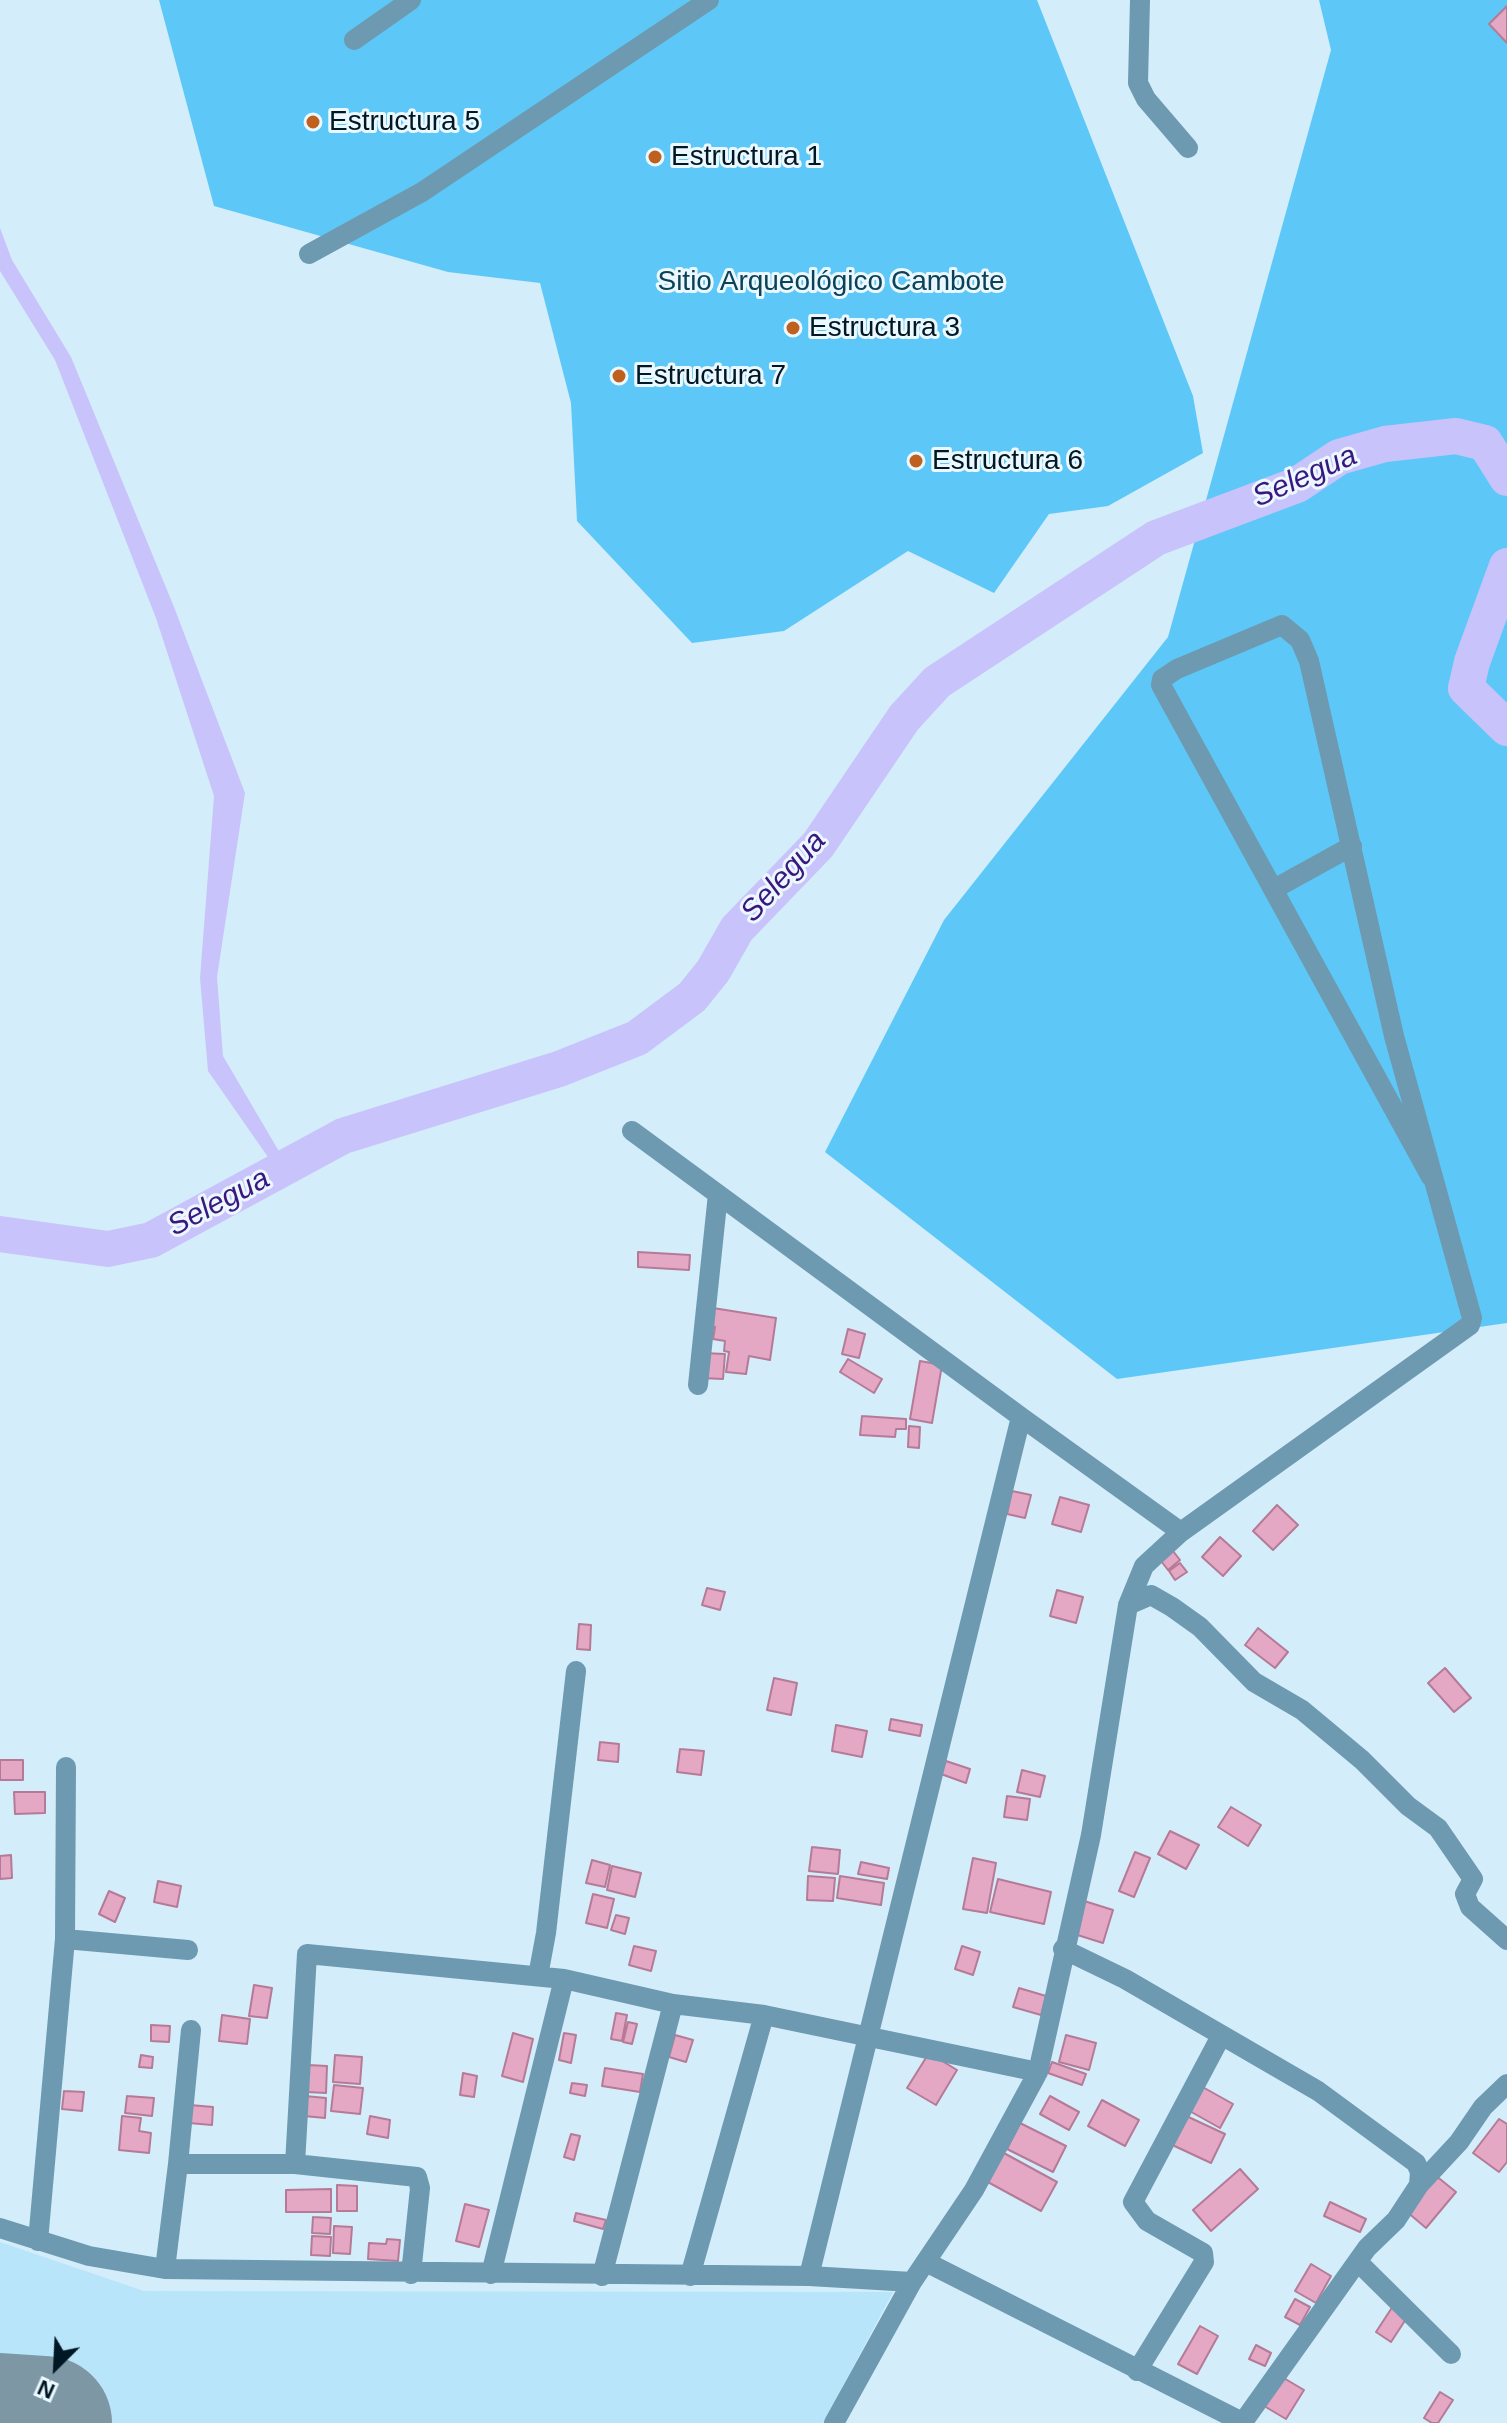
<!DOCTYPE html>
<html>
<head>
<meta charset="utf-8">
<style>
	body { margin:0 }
	#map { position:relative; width:1507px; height:2423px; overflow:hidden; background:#d4edfa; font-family:Helvetica,sans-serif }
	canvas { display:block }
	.north { position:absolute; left:16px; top:2327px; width:80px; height:80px; -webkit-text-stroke:6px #ebf8ff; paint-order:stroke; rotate:204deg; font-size:22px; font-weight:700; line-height:32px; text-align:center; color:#001824 }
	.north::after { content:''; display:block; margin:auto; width:28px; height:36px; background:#001824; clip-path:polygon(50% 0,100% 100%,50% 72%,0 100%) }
</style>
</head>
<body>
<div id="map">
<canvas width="1507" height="2423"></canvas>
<div class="north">N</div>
</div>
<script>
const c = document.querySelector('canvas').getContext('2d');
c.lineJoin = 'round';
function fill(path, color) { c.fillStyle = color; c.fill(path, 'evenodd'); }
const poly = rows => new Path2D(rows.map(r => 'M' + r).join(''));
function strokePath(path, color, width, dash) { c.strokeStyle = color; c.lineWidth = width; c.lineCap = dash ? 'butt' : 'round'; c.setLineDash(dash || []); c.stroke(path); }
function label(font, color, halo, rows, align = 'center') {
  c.font = font + ' Helvetica,sans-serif'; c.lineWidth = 6; c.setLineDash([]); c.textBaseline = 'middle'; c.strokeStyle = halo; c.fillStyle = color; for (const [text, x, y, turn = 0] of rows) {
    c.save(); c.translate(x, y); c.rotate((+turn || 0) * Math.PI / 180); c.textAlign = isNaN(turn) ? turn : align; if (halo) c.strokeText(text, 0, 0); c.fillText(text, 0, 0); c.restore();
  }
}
const built = poly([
	[0,2242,144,2291,893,2292,823,2423,0,2423]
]);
const green = poly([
	[159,0,1037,0,1193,396,1203,453,1108,506,1049,514,994,593,908,551,784,631,692,643,577,521,571,403,540,283,448,272,214,206],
	[1319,0,1507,0,1507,1323,1117,1379,825,1152,944,920,1168,637,1331,50]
]);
const water = poly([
	[0,228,12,260,71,357,174,607,245,793,217,977,223,1056,287,1165,277,1170,208,1071,200,978,214,796,156,618,55,360,0,271]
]);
const river = poly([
	[1507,566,1472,662,1466,688,1507,728],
	[0,1234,108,1249,151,1240,343,1136,559,1069,637,1038,692,997,713,971,737,929,818,845,904,718,937,682,1156,538,1297,485,1339,457,1385,444,1456,436,1485,443,1507,478]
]);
const runway = poly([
	[0,2420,45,2423]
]);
const building = poly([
	[1507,6,1507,43,1489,24,1507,6],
	[638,1252,690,1255,689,1270,638,1267,638,1252],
	[713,1308,776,1318,770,1360,749,1356,746,1374,726,1372,729,1352,724,1351,725,1341,713,1339,715,1327,710,1326,713,1308],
	[848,1329,865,1334,859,1358,842,1354,848,1329],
	[703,1353,725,1354,723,1379,701,1378,703,1353],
	[848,1359,882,1379,874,1393,840,1372,848,1359],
	[920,1361,942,1365,932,1423,910,1419,920,1361],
	[862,1416,906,1419,906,1429,896,1429,895,1437,860,1435,862,1416],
	[909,1426,920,1427,919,1448,908,1447,909,1426],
	[1012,1491,1031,1495,1025,1518,1007,1514,1012,1491],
	[1060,1497,1089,1505,1081,1532,1052,1524,1060,1497],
	[1277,1505,1298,1525,1273,1550,1253,1531,1277,1505],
	[1220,1537,1241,1556,1223,1576,1202,1557,1220,1537],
	[1173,1551,1180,1560,1168,1570,1161,1561,1173,1551],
	[1180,1563,1187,1572,1175,1580,1169,1571,1180,1563],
	[707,1588,725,1592,720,1610,702,1605,707,1588],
	[1057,1590,1083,1597,1076,1623,1050,1616,1057,1590],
	[579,1624,591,1625,590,1650,577,1649,579,1624],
	[1258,1628,1288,1652,1275,1668,1245,1645,1258,1628],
	[1445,1668,1471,1698,1454,1712,1428,1683,1445,1668],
	[774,1678,797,1683,791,1715,767,1710,774,1678],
	[891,1719,922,1725,920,1736,889,1730,891,1719],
	[836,1725,867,1731,862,1757,832,1751,836,1725],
	[600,1742,619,1744,618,1762,598,1760,600,1742],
	[680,1749,704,1751,701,1775,677,1772,680,1749],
	[0,1760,23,1760,23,1780,0,1780,0,1760],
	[946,1761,970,1769,966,1783,941,1774,946,1761],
	[1022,1770,1045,1776,1040,1797,1017,1792,1022,1770],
	[14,1792,45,1792,45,1813,15,1814,14,1792],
	[1007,1796,1030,1799,1027,1820,1004,1817,1007,1796],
	[1231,1807,1261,1825,1248,1846,1218,1827,1231,1807],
	[1170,1831,1199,1845,1186,1869,1158,1854,1170,1831],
	[812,1847,840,1850,838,1874,809,1871,812,1847],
	[1135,1852,1150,1858,1134,1897,1119,1891,1135,1852],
	[11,1855,12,1878,0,1879,0,1856,11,1855],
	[973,1858,996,1863,987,1913,963,1909,973,1858],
	[592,1860,610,1865,605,1887,586,1883,592,1860],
	[861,1862,889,1868,887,1879,858,1874,861,1862],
	[612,1866,641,1873,635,1897,607,1890,612,1866],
	[808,1876,835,1878,833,1901,807,1900,808,1876],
	[840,1876,884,1883,881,1905,837,1898,840,1876],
	[998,1879,1051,1892,1044,1924,990,1912,998,1879],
	[158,1881,181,1886,177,1907,154,1902,158,1881],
	[109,1891,125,1898,115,1922,99,1914,109,1891],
	[593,1894,614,1899,607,1928,586,1923,593,1894],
	[1081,1900,1113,1910,1103,1943,1071,1933,1081,1900],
	[616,1915,629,1918,625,1934,611,1930,616,1915],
	[634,1946,656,1951,651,1971,629,1965,634,1946],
	[962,1946,980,1952,973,1975,955,1969,962,1946],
	[254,1985,272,1988,267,2018,249,2016,254,1985],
	[1019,1988,1046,1996,1041,2015,1013,2007,1019,1988],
	[616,2013,627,2015,622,2041,611,2039,616,2013],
	[222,2015,250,2019,247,2044,219,2041,222,2015],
	[628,2022,637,2024,632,2044,623,2042,628,2022],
	[151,2025,170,2026,169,2042,151,2041,151,2025],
	[513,2033,533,2039,523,2082,502,2076,513,2033],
	[564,2033,576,2035,571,2063,559,2060,564,2033],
	[675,2035,693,2040,686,2062,669,2057,675,2035],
	[1066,2035,1096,2043,1089,2070,1059,2062,1066,2035],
	[929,2053,957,2070,936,2105,907,2088,929,2053],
	[141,2055,153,2057,152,2068,139,2067,141,2055],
	[335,2055,362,2057,360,2084,333,2082,335,2055],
	[1052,2062,1086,2074,1082,2085,1048,2073,1052,2062],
	[308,2065,327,2066,326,2093,307,2092,308,2065],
	[605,2068,643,2074,640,2092,602,2086,605,2068],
	[463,2073,477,2076,474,2097,460,2095,463,2073],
	[572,2083,587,2085,585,2096,570,2093,572,2083],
	[334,2085,363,2088,360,2114,331,2111,334,2085],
	[1199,2085,1233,2104,1220,2128,1186,2109,1199,2085],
	[64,2091,84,2092,82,2111,62,2109,64,2091],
	[127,2096,154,2098,152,2116,125,2113,127,2096],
	[305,2096,326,2098,325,2118,304,2116,305,2096],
	[1050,2096,1079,2112,1069,2130,1040,2114,1050,2096],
	[1102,2100,1139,2120,1125,2146,1088,2126,1102,2100],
	[190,2105,213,2107,212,2125,189,2123,190,2105],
	[1182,2114,1225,2134,1211,2163,1168,2143,1182,2114],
	[122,2116,141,2118,139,2131,151,2133,149,2153,119,2150,122,2116],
	[370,2116,390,2120,388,2138,367,2134,370,2116],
	[1499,2119,1507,2124,1507,2162,1499,2172,1473,2153,1499,2119],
	[1020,2123,1066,2146,1053,2172,1007,2149,1020,2123],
	[571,2134,580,2136,574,2160,564,2157,571,2134],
	[1002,2152,1057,2182,1041,2211,986,2181,1002,2152],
	[1240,2169,1258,2189,1211,2231,1193,2210,1240,2169],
	[1435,2175,1456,2192,1426,2228,1406,2211,1435,2175],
	[337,2185,357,2186,357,2211,337,2211,337,2185],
	[331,2189,331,2212,286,2212,286,2190,331,2189],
	[1330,2202,1366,2219,1360,2232,1324,2216,1330,2202],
	[465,2204,489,2210,479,2247,456,2241,465,2204],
	[576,2213,606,2220,603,2229,574,2221,576,2213],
	[313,2217,331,2218,330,2234,312,2233,313,2217],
	[334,2226,352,2227,350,2254,333,2253,334,2226],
	[312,2236,331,2237,330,2256,311,2255,312,2236],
	[387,2239,400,2240,398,2261,368,2259,369,2243,386,2244,387,2239],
	[1311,2264,1331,2276,1316,2303,1295,2291,1311,2264],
	[1295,2299,1310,2307,1300,2325,1285,2317,1295,2299],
	[1393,2306,1408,2316,1391,2342,1376,2332,1393,2306],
	[1200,2326,1218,2336,1197,2374,1178,2364,1200,2326],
	[1256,2345,1271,2353,1265,2366,1249,2359,1256,2345],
	[1282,2377,1304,2390,1286,2419,1264,2406,1282,2377],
	[1440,2392,1453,2400,1438,2423,1432,2423,1424,2418,1440,2392]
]);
const minor = poly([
	[1140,0,1138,83,1146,99,1188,148],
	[354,40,411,0],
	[309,254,422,192,709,0],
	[1274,889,1352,846],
	[632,1131,1021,1417,809,2276],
	[698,1385,718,1194],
	[1021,1417,1181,1532,1470,1325,1472,1318,1394,1036,1309,661,1300,640,1282,625,1177,669,1162,679,1161,685,1431,1177],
	[1128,1605,1151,1595,1172,1607,1200,1627,1254,1682,1302,1710,1362,1760,1408,1806,1438,1828,1473,1879,1465,1894,1470,1907,1507,1940],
	[65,1939,188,1950],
	[1063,1949,1125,1979,1318,2091,1416,2163,1420,2172,1419,2185,1396,2220,1367,2248,1243,2422],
	[538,1976,546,1933,576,1671],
	[178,2164,191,2030],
	[295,2164,307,1954,564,1979,673,2004,764,2015,1038,2072],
	[1419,2185,1459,2142,1483,2107,1507,2084],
	[0,2228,89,2256,165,2269,809,2276,912,2282],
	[38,2241,65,1939,66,1767],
	[926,2262,1244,2423],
	[1358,2262,1451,2354],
	[165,2269,178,2164,295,2164,417,2177,420,2188,411,2274],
	[491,2274,564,1979],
	[602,2276,673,2004],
	[690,2276,764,2015],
	[1137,2371,1204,2262,1203,2253,1147,2221,1133,2202,1221,2036],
	[834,2423,912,2282,974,2190,1038,2072,1091,1835,1128,1605,1144,1566,1181,1532]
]);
const markers = [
	[313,122,8,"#c0601e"],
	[655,157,8,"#c0601e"],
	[793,328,8,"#c0601e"],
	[619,376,8,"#c0601e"],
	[916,461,8,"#c0601e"]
];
const poiNames = [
	["Estructura 5",329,122],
	["Estructura 1",671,157],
	["Estructura 3",809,328],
	["Estructura 7",635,376],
	["Estructura 6",932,461]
];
const parkNames = [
	["Sitio Arqueológico Cambote",831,282]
];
const waterNames = [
	["Selegua",1305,477,-24],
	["Selegua",784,877,-48],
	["Selegua",219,1203,-28]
];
fill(built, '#b9e5fb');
fill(green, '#5dc8f7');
fill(water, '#c9c3fb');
strokePath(river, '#c9c3fb', 36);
strokePath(runway, '#7e97a4', 134);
fill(building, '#e4a7c4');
strokePath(building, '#b57b96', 2);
strokePath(minor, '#6d9ab0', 20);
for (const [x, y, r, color] of markers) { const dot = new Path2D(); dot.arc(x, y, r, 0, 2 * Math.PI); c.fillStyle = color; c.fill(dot); strokePath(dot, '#ebf8ff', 3); }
label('28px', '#001824', '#ebf8ff', poiNames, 'left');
label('28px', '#0c4257', '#ebf8ff', parkNames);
label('italic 30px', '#39177f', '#ebf8ff', waterNames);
</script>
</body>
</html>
